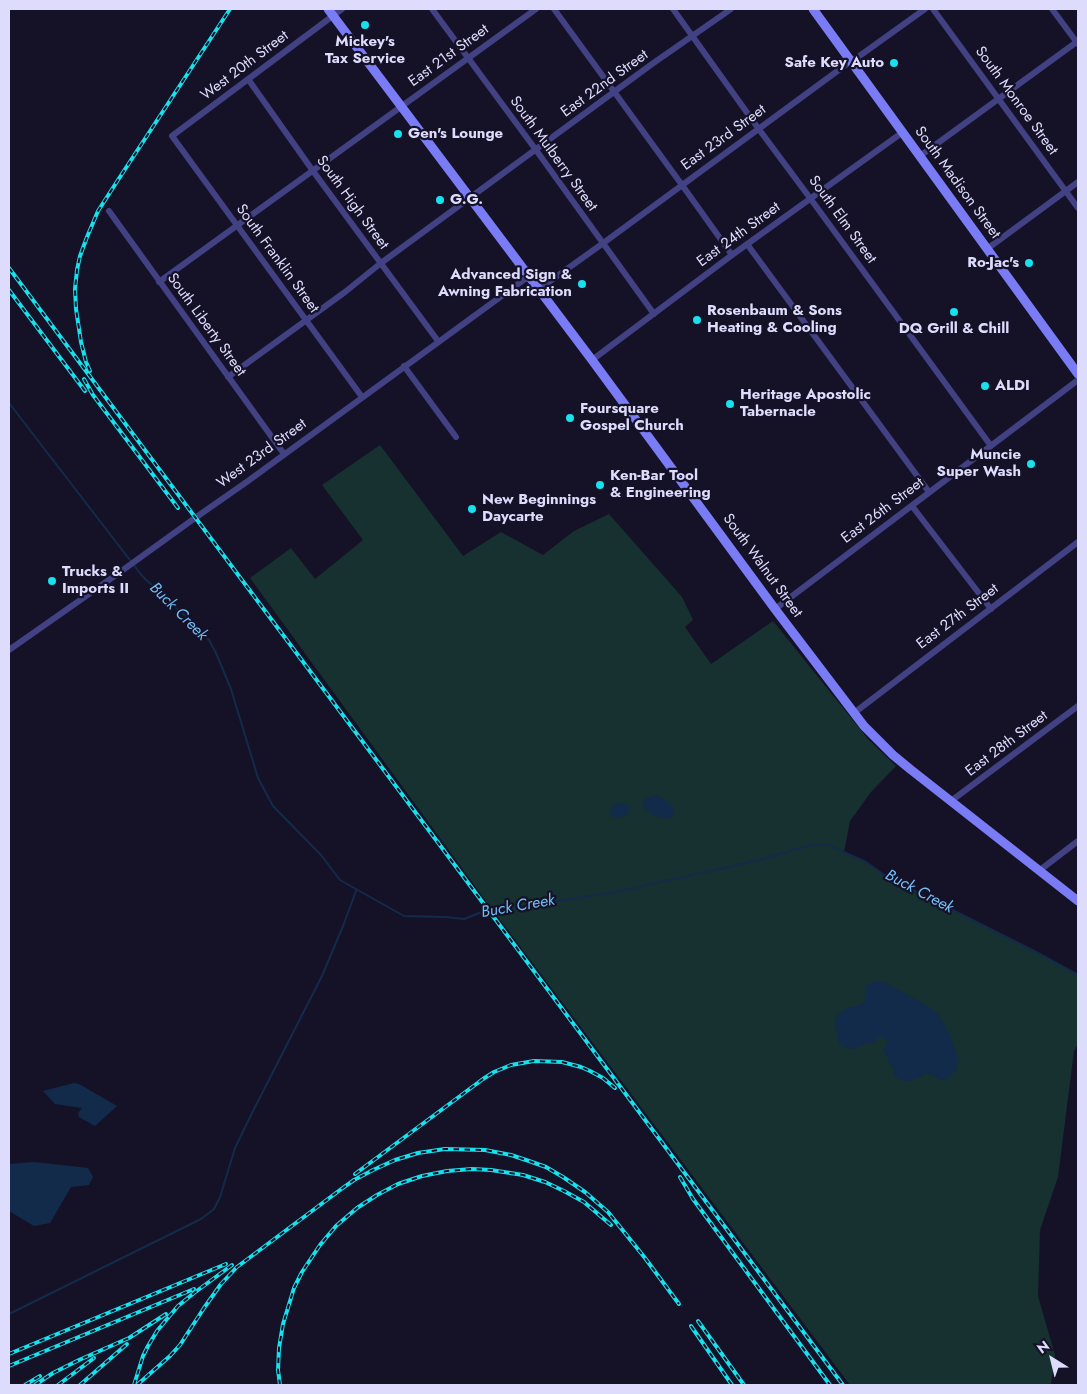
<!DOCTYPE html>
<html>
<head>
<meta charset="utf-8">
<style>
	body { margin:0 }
	#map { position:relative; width:1087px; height:1394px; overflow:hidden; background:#151228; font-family:Jost,sans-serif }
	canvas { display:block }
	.frame { position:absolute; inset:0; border:10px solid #dedcfc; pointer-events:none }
	.north { position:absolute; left:1027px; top:1334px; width:50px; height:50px; -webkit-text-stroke:4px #151228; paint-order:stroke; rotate:324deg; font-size:14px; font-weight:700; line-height:20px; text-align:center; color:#dedcfc }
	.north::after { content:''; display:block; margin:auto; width:18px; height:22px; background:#dedcfc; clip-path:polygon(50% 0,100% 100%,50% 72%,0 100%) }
</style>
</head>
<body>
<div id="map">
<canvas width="1087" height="1394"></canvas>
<div class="frame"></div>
<div class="north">N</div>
</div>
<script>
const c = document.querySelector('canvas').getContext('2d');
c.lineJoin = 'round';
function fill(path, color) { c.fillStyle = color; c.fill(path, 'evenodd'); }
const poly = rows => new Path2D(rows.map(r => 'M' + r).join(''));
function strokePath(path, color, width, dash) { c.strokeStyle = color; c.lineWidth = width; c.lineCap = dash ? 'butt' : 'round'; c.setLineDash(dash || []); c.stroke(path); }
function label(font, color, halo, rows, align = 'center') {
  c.font = font + ' Jost,sans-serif'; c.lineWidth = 4.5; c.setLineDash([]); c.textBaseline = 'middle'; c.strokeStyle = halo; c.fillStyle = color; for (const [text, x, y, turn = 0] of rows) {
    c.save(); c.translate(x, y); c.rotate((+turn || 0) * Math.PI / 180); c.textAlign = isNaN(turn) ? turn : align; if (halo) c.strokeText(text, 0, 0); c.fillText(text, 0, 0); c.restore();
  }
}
const green = poly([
	[380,445,463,556,501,532,543,555,574,531,609,514,682,597,693,620,685,627,711,664,773,621,868,739,896,766,871,792,850,821,844,852,866,862,887,877,1031,949,1078,975,1078,1044,1074,1051,1058,1177,1040,1230,1038,1296,1055,1355,1051,1385,850,1385,483,897,250,578,291,548,315,579,363,540,322,485]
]);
const water = poly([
	[655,795,664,799,674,809,673,815,669,819,662,818,650,814,645,808,642,804,645,799],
	[620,802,631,807,628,810,627,815,617,818,611,816,610,812,613,806],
	[882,981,924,1004,937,1013,944,1023,953,1043,957,1055,958,1064,956,1070,950,1077,943,1080,927,1073,916,1079,905,1082,893,1075,893,1069,883,1050,887,1045,887,1040,882,1037,878,1037,874,1043,868,1043,853,1049,843,1047,839,1043,835,1028,835,1021,838,1014,845,1009,860,1005,866,999,866,986,872,982],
	[74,1083,79,1084,117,1106,95,1126,79,1117,78,1113,82,1108,55,1104,43,1091],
	[34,1162,88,1168,93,1177,89,1185,71,1187,50,1223,34,1226,9,1211,9,1164]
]);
const stream = poly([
	[9,403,143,577,191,621,209,640,216,653,231,689,258,778,273,806,321,855,340,880,404,916,446,917,464,919,487,910,532,905,616,892,759,860,811,845,828,845,866,862,887,877,1036,952,1078,975],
	[9,1314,201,1219,214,1209,220,1197,235,1148,251,1115,322,976,343,926,356,891]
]);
const street = poly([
	[342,9,172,136,362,397],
	[432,9,536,150,654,314],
	[554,9,682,185,732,255],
	[673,9,758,128,810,198,991,446],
	[933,9,1078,208],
	[1052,9,1078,44],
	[248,79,313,171,438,341],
	[920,156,1078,41],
	[109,211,284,454],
	[747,244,929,492],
	[987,249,1078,182],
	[159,282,536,9],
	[539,289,602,244,851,61,858,57,925,9],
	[592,360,732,255,903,132],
	[404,366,456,437],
	[228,377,345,292,381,263,652,64,731,9],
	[912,506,991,609],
	[775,609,1078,380],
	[9,650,116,575,195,518,248,481,529,276],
	[854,713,1078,542],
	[951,801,1078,706],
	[1040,870,1078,841]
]);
const secondary = poly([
	[328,9,592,360,775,609,864,726,893,755,910,769,1078,901],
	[813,9,1078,374]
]);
const rail = poly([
	[9,268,843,1385],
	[9,290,85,391],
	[90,371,86,362,81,342,76,309,75,289,77,270,80,256,87,237,98,211,118,180,230,9],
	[84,379,93,395,178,508],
	[355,1174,483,1079,494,1072,511,1065,534,1061,562,1062,581,1067,590,1071,603,1078,615,1088],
	[680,1177,693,1199,830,1385],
	[698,1321,744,1385],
	[691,1326,732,1385],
	[9,1354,226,1264],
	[9,1366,194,1289],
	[25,1385,40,1376],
	[35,1385,53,1373,79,1360,129,1338,166,1314],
	[58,1385,94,1358],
	[80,1385,127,1344],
	[134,1385,143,1356,148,1346,157,1331,167,1319,178,1306,194,1293,232,1265],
	[137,1385,170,1356,180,1345,204,1308,221,1284,237,1267,340,1190,354,1180,373,1170,395,1160,418,1153,445,1149,485,1150,511,1155,529,1161,546,1167,563,1177,585,1192,608,1212,645,1258,679,1304],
	[280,1385,278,1370,279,1348,283,1324,294,1288,302,1272,320,1245,336,1226,357,1208,377,1195,398,1184,422,1176,447,1171,472,1169,491,1170,523,1175,545,1182,564,1191,584,1202,611,1225]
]);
const markers = [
	[365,25,5,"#17e1ed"],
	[894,63,5,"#17e1ed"],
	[398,134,5,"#17e1ed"],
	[440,200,5,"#17e1ed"],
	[1029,263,5,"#17e1ed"],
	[582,284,5,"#17e1ed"],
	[954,312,5,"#17e1ed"],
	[697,320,5,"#17e1ed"],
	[985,386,5,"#17e1ed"],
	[730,404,5,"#17e1ed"],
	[570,418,5,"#17e1ed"],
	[1031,464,5,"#17e1ed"],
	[600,485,5,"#17e1ed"],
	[472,509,5,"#17e1ed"],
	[52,581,5,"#17e1ed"]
];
const poiNames = [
	["Mickey's",365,42,"center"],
	["Tax Service",365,59,"center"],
	["Safe Key Auto",884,63,"right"],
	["Gen's Lounge",408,134],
	["G.G.",450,200],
	["Ro-Jac's",1019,263,"right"],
	["Advanced Sign &",572,275,"right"],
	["Awning Fabrication",572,292,"right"],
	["Rosenbaum & Sons",707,311],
	["Heating & Cooling",707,328],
	["DQ Grill & Chill",954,329,"center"],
	["ALDI",995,386],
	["Heritage Apostolic",740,395],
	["Tabernacle",740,412],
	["Foursquare",580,409],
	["Gospel Church",580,426],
	["Muncie",1021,455,"right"],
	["Super Wash",1021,472,"right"],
	["Ken-Bar Tool",610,476],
	["& Engineering",610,493],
	["New Beginnings",482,500],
	["Daycarte",482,517],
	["Trucks &",62,572],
	["Imports II",62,589]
];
const streetNames = [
	["East 21st Street",449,56,-36],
	["West 20th Street",245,66,-37],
	["East 22nd Street",605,84,-36],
	["South Monroe Street",1016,101,54],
	["East 23rd Street",724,138,-36],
	["South Mulberry Street",553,154,54],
	["South Madison Street",957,183,54],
	["South High Street",352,203,54],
	["South Elm Street",842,220,54],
	["East 24th Street",739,235,-36],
	["South Franklin Street",277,259,54],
	["South Liberty Street",206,325,54],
	["West 23rd Street",262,454,-36],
	["East 26th Street",883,511,-37],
	["South Walnut Street",762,566,54],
	["East 27th Street",958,617,-37],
	["East 28th Street",1007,744,-37]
];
const waterNames = [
	["Buck Creek",178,612,45],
	["Buck Creek",919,892,28],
	["Buck Creek",518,907,-10]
];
fill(green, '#16312f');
fill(water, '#132b4b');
strokePath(stream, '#132b4b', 2);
strokePath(street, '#414183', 6);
strokePath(secondary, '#7a7cf5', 9);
strokePath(rail, '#17e1ed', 4);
strokePath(rail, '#151228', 2, [5.5]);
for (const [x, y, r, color] of markers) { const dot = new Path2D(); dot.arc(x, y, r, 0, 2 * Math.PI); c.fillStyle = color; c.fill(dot); strokePath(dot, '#151228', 2); }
label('bold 15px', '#dedcfc', '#151228', poiNames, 'left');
label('15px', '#dedcfc', '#151228', streetNames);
label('italic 16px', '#72bdf4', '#151228', waterNames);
</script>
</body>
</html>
